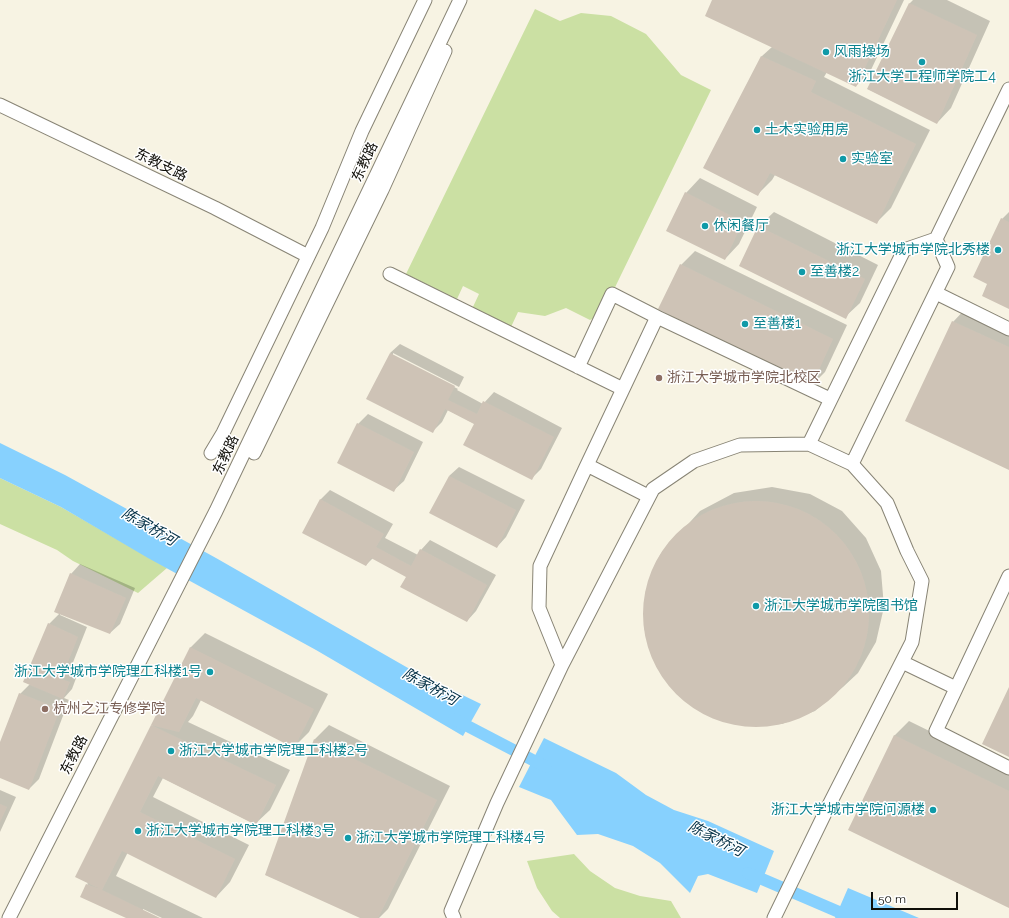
<!DOCTYPE html>
<html>
<head>
<meta charset="utf-8">
<style>
	body { margin:0 }
	#map { position:relative; width:1009px; height:918px; overflow:hidden; background:#f7f3e3; font-family:Raleway,sans-serif }
	canvas { display:block }
	.scale { position:absolute; left:871px; top:892px; width:87px; height:18px; box-sizing:border-box; border:2px solid #0f0e08; border-top:0; padding-left:5px; font-size:12px; line-height:14px; white-space:nowrap; color:#0f0e08; -webkit-text-stroke:3px #fff; paint-order:stroke }
</style>
</head>
<body>
<div id="map">
<canvas width="1009" height="918"></canvas>
<div class="scale">50 m</div>
</div>
<script>
const c = document.querySelector('canvas').getContext('2d');
c.lineJoin = 'round';
function fill(path, color) { c.fillStyle = color; c.fill(path, 'evenodd'); }
const poly = rows => new Path2D(rows.map(r => 'M' + r).join(''));
function strokePath(path, color, width, dash) { c.strokeStyle = color; c.lineWidth = width; c.lineCap = dash ? 'butt' : 'round'; c.setLineDash(dash || []); c.stroke(path); }
function label(font, color, halo, rows, align = 'center') {
  c.font = font + ' Raleway,"Noto Sans SC",sans-serif'; c.lineWidth = 3; c.setLineDash([]); c.textBaseline = 'middle'; c.strokeStyle = halo; c.fillStyle = color; for (const [text, x, y, turn = 0] of rows) {
    c.save(); c.translate(x, y); c.rotate((+turn || 0) * Math.PI / 180); c.textAlign = isNaN(turn) ? turn : align; if (halo) c.strokeText(text, 0, 0); c.fillText(text, 0, 0); c.restore();
  }
}
const green = poly([
	[535,9,560,21,581,13,611,16,646,34,681,75,711,90,602,314,590,320,566,308,545,316,518,312,511,327,472,309,479,294,463,286,457,299,406,274],
	[0,478,61,507,167,568,138,593,73,561,57,550,0,524],
	[574,854,590,871,615,888,640,896,671,901,681,918,560,918,552,911,537,888,527,861]
]);
const water = poly([
	[0,443,65,475,216,558,415,672,481,704,463,736,316,650,148,558,61,507,0,478],
	[544,738,616,773,646,795,674,810,708,821,774,851,757,893,708,874,698,876,690,893,660,863,633,846,598,834,577,835,551,800,519,787],
	[848,888,919,918,835,918]
]);
const shadow = poly([
	[713,0,904,0,870,72,856,86,827,72,824,77,930,130,891,208,877,222,775,175,772,180,758,194,705,167,762,56,772,47],
	[913,0,947,0,990,21,951,108,937,123,868,89,910,3],
	[700,178,757,207,739,244,725,259,686,193],
	[774,212,878,265,860,303,845,317,741,265,759,226],
	[1009,212,1009,308,989,283,1002,219],
	[695,251,847,325,825,372,811,386,681,265],
	[967,307,1009,327,1009,469,953,322],
	[400,344,464,377,459,387,393,353,393,355,458,389,457,390,483,404,494,392,562,428,541,469,532,478,475,424,448,410,442,422,432,432,390,353],
	[368,414,423,442,404,481,394,490,358,424],
	[459,467,525,500,506,537,497,547,449,476],
	[772,487,810,494,842,511,866,538,881,571,884,607,876,642,858,673,843,687,815,711,782,724,746,726,711,717,679,696,656,665,644,628,646,590,660,555,700,511,734,493],
	[330,490,393,524,385,538,418,555,421,550,430,540,496,575,476,611,467,621,407,576,373,558,366,565,304,532,321,499],
	[80,564,135,588,120,624,110,633,60,613,60,615,87,627,70,670,78,673,72,689,64,698,69,700,39,779,29,789,0,777,0,745,20,694,30,684,49,624,60,613,71,574],
	[205,633,328,694,309,732,294,747,201,700,193,716,188,722,290,770,270,810,255,824,163,778,153,797,249,845,230,882,216,897,128,852,116,876,203,918,162,918,143,909,143,911,157,918,129,918,87,884,89,882,152,726,191,647],
	[909,721,1009,770,1009,907,894,736],
	[329,725,450,786,388,909,379,918,363,918,266,875,315,739],
	[0,790,16,797,0,832]
]);
const canal = poly([
	[454,719,546,767],
	[748,873,853,918]
]);
const building = poly([
	[712,0,897,0,856,87,705,16],
	[909,3,977,35,937,124,867,89],
	[761,56,816,81,811,92,916,144,877,224,770,173,758,196,703,168],
	[685,192,743,222,725,260,666,231],
	[1001,218,1009,222,1009,309,982,296,987,284,973,277],
	[758,226,865,279,846,319,739,266],
	[680,264,833,339,811,387,658,309],
	[952,321,1009,347,1009,470,905,421],
	[390,353,455,386,448,400,477,414,483,401,554,437,532,480,463,445,474,424,445,409,433,433,366,399],
	[357,423,414,452,394,492,337,463],
	[449,476,516,510,497,548,429,513],
	[320,499,384,534,376,547,411,566,420,549,487,585,467,622,400,587,406,577,371,558,366,566,302,533],
	'643 614a113 113 0 1 1 226 0a113 113 0 1 1-226 0Z',
	[70,573,126,598,110,634,54,612],
	[48,623,78,637,61,679,70,682,63,699,23,682],
	[190,647,314,709,294,748,196,698,179,732,151,725,276,785,256,825,158,776,140,812,235,859,216,898,122,851,102,890,160,918,126,918,80,897,86,884,100,889,75,877],
	[1009,687,1009,757,982,744],
	[19,693,60,709,29,790,0,778,0,742],
	[894,735,1009,791,1009,908,848,830],
	[314,739,437,800,378,918,360,918,265,875],
	[0,804,7,807,0,822]
]);
const minor = poly([
	[0,105,215,208,308,256],
	[390,274,623,389,587,465],
	[936,293,1009,329],
	[657,317,830,399],
	[578,367,612,294,657,317,623,389],
	[809,444,904,250,936,239,1009,89],
	[211,453,223,433,322,228,362,131,425,0],
	[254,453,382,190,445,51],
	[852,464,948,267,936,239],
	[1009,576,936,731,1009,768],
	[902,662,956,688],
	[562,665,539,608,540,566,587,465,648,496],
	[9,918,216,511,460,0],
	[454,918,451,911,497,803,562,665,653,489,694,461,740,445,809,444,852,464,887,503,907,551,922,581,912,642,826,811,774,918]
]);
const markers = [
	[826,52,4,"#0f9aa8"],
	[922,62,4,"#0f9aa8"],
	[757,130,4,"#0f9aa8"],
	[843,159,4,"#0f9aa8"],
	[705,226,4,"#0f9aa8"],
	[998,250,4,"#0f9aa8"],
	[802,272,4,"#0f9aa8"],
	[745,324,4,"#0f9aa8"],
	[659,378,4,"#8d6e63"],
	[756,606,4,"#0f9aa8"],
	[210,672,4,"#0f9aa8"],
	[45,709,4,"#8d6e63"],
	[171,751,4,"#0f9aa8"],
	[933,810,4,"#0f9aa8"],
	[138,831,4,"#0f9aa8"],
	[348,838,4,"#0f9aa8"]
];
const cultureNames = [
	["风雨操场",834,52],
	["浙江大学工程师学院工4",922,77,"center"],
	["土木实验用房",765,130],
	["实验室",851,159],
	["休闲餐厅",713,226],
	["浙江大学城市学院北秀楼",990,250,"right"],
	["至善楼2",810,272],
	["至善楼1",753,324],
	["浙江大学城市学院图书馆",764,606],
	["浙江大学城市学院理工科楼1号",202,672,"right"],
	["浙江大学城市学院理工科楼2号",179,751],
	["浙江大学城市学院问源楼",925,810,"right"],
	["浙江大学城市学院理工科楼3号",146,831],
	["浙江大学城市学院理工科楼4号",356,838]
];
const streetNames = [
	["东教路",365,162,-65],
	["东教支路",161,165,26],
	["东教路",226,455,-65],
	["东教路",74,755,-63]
];
const educationNames = [
	["浙江大学城市学院北校区",667,378],
	["杭州之江专修学院",53,709]
];
const waterNames = [
	["陈家桥河",149,527,30],
	["陈家桥河",430,687,29],
	["陈家桥河",716,839,27]
];
fill(green, '#cbe0a3');
fill(water, '#87d1fe');
fill(shadow, '#0003');
strokePath(canal, '#87d1fe', 12);
fill(building, '#cec3b6');
strokePath(minor, '#888475', 15);
strokePath(minor, '#fff', 13);
for (const [x, y, r, color] of markers) { const dot = new Path2D(); dot.arc(x, y, r, 0, 2 * Math.PI); c.fillStyle = color; c.fill(dot); strokePath(dot, '#fff', 1.5); }
label('14px', '#0d838f', '#fff', cultureNames, 'left');
label('14px', '#0f0e08', '#fff', streetNames);
label('14px', '#785e54', '#fff', educationNames, 'left');
label('italic 15px', '#033046', '#fff', waterNames);
</script>
</body>
</html>
